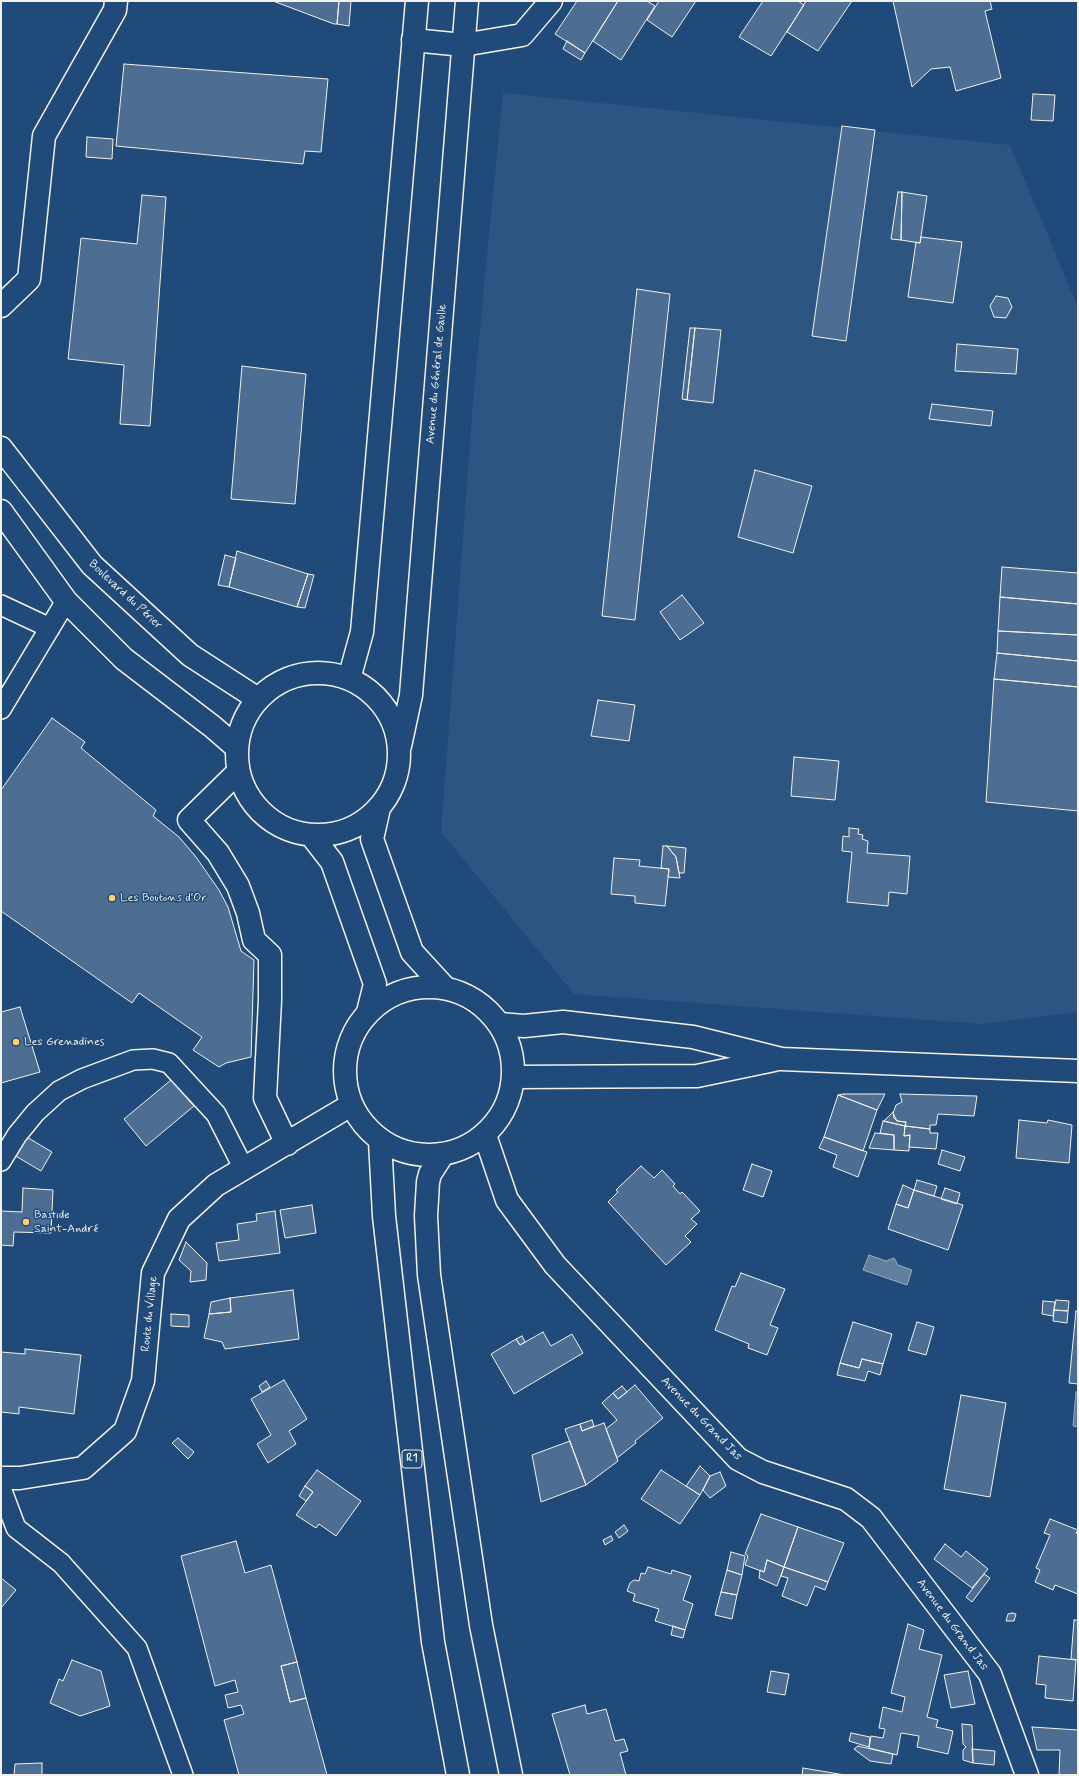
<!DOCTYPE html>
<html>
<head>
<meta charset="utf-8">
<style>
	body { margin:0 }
	#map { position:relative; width:1079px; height:1776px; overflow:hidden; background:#1f4a7a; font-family:Mynerve,sans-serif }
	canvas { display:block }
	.frame { position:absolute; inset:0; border:2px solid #f4f1e8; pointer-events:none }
</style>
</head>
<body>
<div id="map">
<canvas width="1079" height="1776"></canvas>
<div class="frame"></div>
</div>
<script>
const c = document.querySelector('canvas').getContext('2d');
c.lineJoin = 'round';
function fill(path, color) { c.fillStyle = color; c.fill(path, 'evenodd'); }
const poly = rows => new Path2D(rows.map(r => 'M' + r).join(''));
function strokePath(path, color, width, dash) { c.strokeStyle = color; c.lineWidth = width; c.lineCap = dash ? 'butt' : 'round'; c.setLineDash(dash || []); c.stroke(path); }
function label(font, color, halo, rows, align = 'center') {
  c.font = font + ' Mynerve,sans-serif'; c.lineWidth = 3; c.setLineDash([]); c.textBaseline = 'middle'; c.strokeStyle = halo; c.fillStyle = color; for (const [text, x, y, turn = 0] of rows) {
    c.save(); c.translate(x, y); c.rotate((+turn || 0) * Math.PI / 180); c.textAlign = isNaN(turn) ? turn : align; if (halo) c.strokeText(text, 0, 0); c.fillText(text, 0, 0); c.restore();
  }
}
const built = poly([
	[503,93,1010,145,1078,307,1078,1012,983,1024,574,994,441,832,474,389]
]);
const water = poly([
	[869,1255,886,1261,894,1258,898,1265,912,1270,907,1285,863,1270,869,1255],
	[1076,1392,1078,1392,1078,1427,1073,1426,1076,1392]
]);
const building = poly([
	[273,1,339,1,337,24,334,24,273,1],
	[339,1,351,1,349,26,337,24,339,1],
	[577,1,618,1,585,53,555,34,577,1],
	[618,1,647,1,655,6,621,60,593,41,618,1],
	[659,1,696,1,672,37,647,20,659,1],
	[763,1,798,1,804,5,771,56,739,37,763,1],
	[806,1,852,1,818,51,787,32,806,1],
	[893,1,990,1,992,9,985,11,1001,78,956,91,950,67,931,69,912,87,893,1],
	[567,41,585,53,581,60,563,49,567,41],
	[124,64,328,79,321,152,305,151,303,164,116,146,124,64],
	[1033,94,1055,95,1053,121,1031,120,1033,94],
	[842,126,875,130,846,341,812,336,842,126],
	[87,137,113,139,112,159,86,157,87,137],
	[898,192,902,192,901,240,891,239,898,192],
	[902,192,927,196,920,243,901,240,902,192],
	[142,195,166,197,150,426,120,424,124,365,68,359,81,238,137,244,142,195],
	[921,237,962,242,953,303,908,297,916,242,920,243,921,237],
	[637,289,670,294,635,620,602,616,637,289],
	[996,296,1008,298,1012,307,1006,318,994,317,990,306,996,296],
	[690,328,695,328,687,400,682,399,690,328],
	[695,328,721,330,713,403,687,400,695,328],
	[957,344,1018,349,1016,374,955,371,957,344],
	[242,366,306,374,295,504,231,499,242,366],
	[932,404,993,411,991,426,929,419,932,404],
	[755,470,812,486,793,553,738,537,755,470],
	[237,551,308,574,297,607,229,587,237,551],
	[225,555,236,558,229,587,218,585,225,555],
	[1002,567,1078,573,1078,604,1000,597,1002,567],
	[308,574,314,575,305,608,297,607,308,574],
	[682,595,704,623,680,640,660,612,682,595],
	[1000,597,1078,604,1078,635,998,631,1000,597],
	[998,631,1078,635,1078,661,997,653,998,631],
	[997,653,1078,661,1078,687,994,679,997,653],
	[994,679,1078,687,1078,811,986,802,994,679],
	[598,700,635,705,629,741,591,736,598,700],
	[52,718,85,742,81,748,156,810,153,816,179,837,196,857,219,890,228,907,241,951,254,960,251,1057,226,1063,219,1067,193,1050,202,1037,139,993,132,1003,1,911,1,790,52,718],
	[794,757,839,761,835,800,791,796,794,757],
	[849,828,859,829,858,834,863,835,862,839,868,841,867,853,910,856,907,894,889,892,888,906,847,902,852,852,842,851,843,836,849,837,849,828],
	[663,846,667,846,676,857,680,878,668,877,669,869,661,868,663,846],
	[667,846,686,848,684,873,679,873,676,857,667,846],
	[614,858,640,860,639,866,669,869,665,906,635,903,635,896,611,894,614,858],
	[20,1007,40,1072,1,1083,1,1012,20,1007],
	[171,1080,194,1106,146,1146,124,1119,171,1080],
	[844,1094,885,1094,877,1110,838,1095,844,1094],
	[900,1094,977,1096,974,1116,938,1114,936,1125,930,1125,930,1129,905,1126,906,1122,897,1121,893,1113,896,1105,902,1102,900,1094],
	[838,1095,877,1110,863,1151,824,1137,838,1095],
	[893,1112,894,1118,897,1121,906,1122,905,1126,884,1121,893,1112],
	[1019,1120,1047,1123,1048,1120,1072,1125,1069,1163,1016,1158,1019,1120],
	[883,1121,905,1126,904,1136,910,1135,909,1151,894,1150,894,1135,880,1133,883,1121],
	[905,1126,930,1129,930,1133,938,1133,936,1149,909,1147,910,1135,904,1136,905,1126],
	[875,1133,894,1135,894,1150,869,1148,875,1133],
	[25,1136,52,1152,41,1171,14,1155,25,1136],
	[824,1137,867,1152,858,1177,833,1167,837,1155,819,1148,824,1137],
	[942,1150,965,1157,960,1171,938,1164,942,1150],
	[752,1164,772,1171,763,1197,743,1190,752,1164],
	[641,1166,654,1178,662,1170,675,1184,673,1186,680,1194,682,1192,700,1211,691,1219,697,1224,685,1236,691,1242,666,1265,608,1202,618,1192,616,1190,641,1166],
	[917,1180,937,1186,934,1196,914,1190,917,1180],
	[903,1185,914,1190,908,1208,896,1204,903,1185],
	[23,1188,53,1190,51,1233,14,1232,13,1246,1,1245,1,1211,22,1212,23,1188],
	[945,1188,960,1193,957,1204,941,1199,945,1188],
	[914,1190,963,1205,948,1250,888,1229,896,1204,908,1208,914,1190],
	[312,1205,316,1233,285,1238,280,1210,312,1205],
	[275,1211,280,1253,219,1261,216,1243,239,1240,237,1224,257,1221,256,1214,275,1211],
	[186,1242,207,1263,206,1280,190,1282,191,1271,179,1260,186,1242],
	[741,1273,785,1289,770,1325,778,1328,767,1355,748,1348,749,1344,715,1330,732,1286,735,1287,741,1273],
	[293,1290,299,1339,225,1349,222,1342,204,1338,209,1314,231,1312,230,1298,293,1290],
	[230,1298,231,1312,209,1314,211,1302,230,1298],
	[1056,1300,1069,1301,1068,1311,1054,1310,1056,1300],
	[1043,1301,1055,1302,1053,1316,1042,1314,1043,1301],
	[1054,1310,1068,1311,1067,1323,1053,1321,1054,1310],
	[1076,1311,1078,1312,1078,1384,1069,1383,1076,1311],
	[171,1314,189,1315,189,1327,171,1326,171,1314],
	[853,1322,892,1334,883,1364,862,1359,859,1368,840,1363,853,1322],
	[917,1322,934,1327,926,1355,908,1350,917,1322],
	[543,1332,551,1346,572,1334,583,1353,514,1394,491,1354,516,1339,520,1345,543,1332],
	[522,1336,525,1342,520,1345,516,1339,522,1336],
	[25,1349,81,1355,74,1414,19,1407,19,1414,1,1412,1,1352,25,1354,25,1349],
	[862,1359,883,1364,880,1375,868,1371,865,1381,837,1375,840,1363,859,1368,862,1359],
	[284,1380,307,1419,289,1431,296,1444,268,1463,257,1444,271,1435,251,1399,284,1380],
	[266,1381,270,1387,262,1392,259,1386,266,1381],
	[635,1385,663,1418,635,1441,636,1443,617,1458,606,1429,617,1420,602,1403,613,1393,618,1399,635,1385],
	[622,1386,627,1392,618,1399,613,1393,622,1386],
	[961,1395,1006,1403,990,1497,944,1489,961,1395],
	[592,1420,594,1426,582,1431,580,1424,592,1420],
	[604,1423,618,1461,586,1485,565,1429,580,1424,582,1431,604,1423],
	[178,1438,194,1452,188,1459,172,1443,178,1438],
	[570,1441,586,1485,541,1502,532,1455,570,1441],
	[700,1466,710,1476,700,1495,686,1486,700,1466],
	[317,1470,361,1501,336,1536,319,1524,316,1528,296,1515,313,1492,305,1486,317,1470],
	[661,1470,700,1495,680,1524,641,1499,661,1470],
	[720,1472,726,1486,710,1498,703,1490,710,1476,720,1472],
	[305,1486,313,1492,306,1501,299,1496,305,1486],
	[761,1514,798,1527,784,1567,767,1560,764,1572,745,1565,748,1556,745,1554,761,1514],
	[1050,1519,1078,1530,1076,1533,1078,1534,1078,1594,1055,1585,1053,1590,1035,1582,1040,1570,1036,1568,1050,1535,1044,1533,1050,1519],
	[624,1525,628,1531,619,1538,615,1532,624,1525],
	[798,1527,844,1543,828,1582,784,1567,798,1527],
	[611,1536,613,1540,605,1545,603,1540,611,1536],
	[236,1541,245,1573,271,1565,297,1662,281,1666,290,1702,306,1698,327,1775,239,1775,224,1720,244,1714,241,1705,228,1708,225,1695,238,1692,235,1680,215,1686,181,1556,236,1541],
	[945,1544,961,1557,966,1551,988,1569,972,1588,934,1559,945,1544],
	[731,1552,745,1556,742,1575,727,1570,731,1552],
	[767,1560,784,1567,777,1586,759,1578,760,1570,764,1572,767,1560],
	[648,1567,671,1574,672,1570,691,1576,683,1600,693,1604,685,1630,655,1621,659,1609,633,1601,635,1594,627,1591,630,1583,634,1580,639,1581,641,1573,645,1574,648,1567],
	[784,1567,828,1582,825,1590,815,1586,807,1606,782,1596,788,1578,781,1576,784,1567],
	[727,1570,742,1575,737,1595,721,1592,727,1570],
	[984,1574,990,1578,972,1602,966,1597,984,1574],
	[1,1578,16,1590,1,1608,1,1578],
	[721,1592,737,1595,732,1619,715,1615,721,1592],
	[1012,1613,1016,1614,1014,1621,1006,1621,1008,1614,1012,1613],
	[1074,1620,1078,1620,1078,1660,1071,1659,1074,1620],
	[908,1624,924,1630,919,1649,942,1655,927,1717,938,1720,936,1727,953,1731,948,1754,917,1747,919,1736,901,1733,897,1755,869,1748,871,1736,883,1738,885,1729,879,1728,883,1707,902,1712,905,1697,891,1693,908,1624],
	[673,1626,685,1630,683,1638,671,1635,673,1626],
	[1039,1656,1076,1660,1073,1701,1045,1698,1046,1685,1036,1684,1039,1656],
	[72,1660,101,1671,110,1706,80,1716,50,1703,59,1679,63,1681,72,1660],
	[297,1662,306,1698,290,1702,281,1666,297,1662],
	[771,1671,789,1674,785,1695,767,1692,771,1671],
	[968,1671,975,1704,951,1708,944,1675,968,1671],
	[585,1705,587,1714,606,1709,615,1741,624,1739,628,1751,620,1753,626,1775,570,1775,552,1714,585,1705],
	[962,1724,972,1725,973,1763,963,1760,963,1750,966,1747,963,1744,962,1724],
	[1032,1727,1078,1730,1078,1775,1059,1775,1060,1750,1037,1750,1032,1727],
	[851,1733,870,1737,869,1747,849,1741,851,1733],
	[858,1746,893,1754,891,1764,870,1761,854,1749,858,1746],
	[972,1749,995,1751,994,1765,973,1763,972,1749],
	[42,1763,42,1775,14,1775,15,1764,42,1763],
	[803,1768,845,1775,802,1775,803,1768]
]);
const service = poly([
	[1,605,50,628],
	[1,709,66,601],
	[1,1161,17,1135,35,1113,59,1091,82,1079,133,1060,153,1059,169,1063,216,1114,244,1169],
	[1,1488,16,1528,61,1563,137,1648,183,1775]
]);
const minor = poly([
	[413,40,463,45,522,35,551,1],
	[1,306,29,279,44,136,115,10,116,1],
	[238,772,189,820,218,853,238,886,248,913,254,940,270,955,270,1000,265,1098,287,1144],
	[485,1135,507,1200,555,1265,738,1459,763,1472,846,1499,871,1518,990,1674,1027,1775],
	[1,1478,20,1478,83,1468,125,1431,143,1381,153,1273,179,1219,216,1185,351,1105]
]);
const tertiary = poly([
	[1,448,92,565,190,655,258,699],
	[1,511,66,601,124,659,213,727,236,747],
	'237 754a81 81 0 1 1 162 0a81 81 0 1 1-162 0Z',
	[349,679,362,632,417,1],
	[400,746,411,695,467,1],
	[379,808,372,839,412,952,445,988],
	[311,835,332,862,375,984,368,1012],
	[499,1024,524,1026,563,1022,693,1037,781,1059,1078,1071],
	[514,1077,697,1076,774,1060]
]);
const trunk = poly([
	'345 1071a84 84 0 1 1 168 0a84 84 0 1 1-168 0Z',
	[380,1141,384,1216,433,1642,458,1775],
	[443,1154,430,1174,428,1182,426,1216,429,1275,481,1625,511,1775]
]);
const markers = [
	[112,898,4,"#ffd166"],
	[16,1042,4,"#ffd166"],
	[26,1222,4,"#ffd166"]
];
const shields = [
	[412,1459,20]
];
const shieldNames = [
	["R1",412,1459]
];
const streetNames = [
	["Avenue du Général de Gaulle",437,374,-85],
	["Boulevard du Périer",125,595,43],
	["Route du Village",150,1314,-84],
	["Avenue du Grand Jas",701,1419,46],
	["Avenue du Grand Jas",952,1625,53]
];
const poiNames = [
	["Les Boutons d'Or",120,898],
	["Les Grenadines",24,1042],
	["Bastide",34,1215],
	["Saint-André",34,1229]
];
fill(built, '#2d5581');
fill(water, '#627e9d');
strokePath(water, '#9cacbb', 1);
fill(building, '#4d6e92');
strokePath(building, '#f4f1e8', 1);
strokePath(service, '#f4f1e8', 22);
strokePath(minor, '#f4f1e8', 25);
strokePath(tertiary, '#f4f1e8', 25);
strokePath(trunk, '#f4f1e8', 25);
strokePath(service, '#1f4a7a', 19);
strokePath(minor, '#1f4a7a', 22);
strokePath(tertiary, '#1f4a7a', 22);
strokePath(trunk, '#1f4a7a', 22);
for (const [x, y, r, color] of markers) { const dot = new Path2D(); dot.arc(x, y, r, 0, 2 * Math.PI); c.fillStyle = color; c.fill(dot); strokePath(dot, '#1f4a7a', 1.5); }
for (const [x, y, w] of shields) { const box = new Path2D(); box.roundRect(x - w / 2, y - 9, w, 18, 3); c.fillStyle = '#1f4a7a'; c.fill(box); strokePath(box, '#f4f1e8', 1); }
label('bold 11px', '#f4f1e8', null, shieldNames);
label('12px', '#f4f1e8', '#1f4a7a', streetNames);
label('12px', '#f4f1e8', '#1f4a7a', poiNames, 'left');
</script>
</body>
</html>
